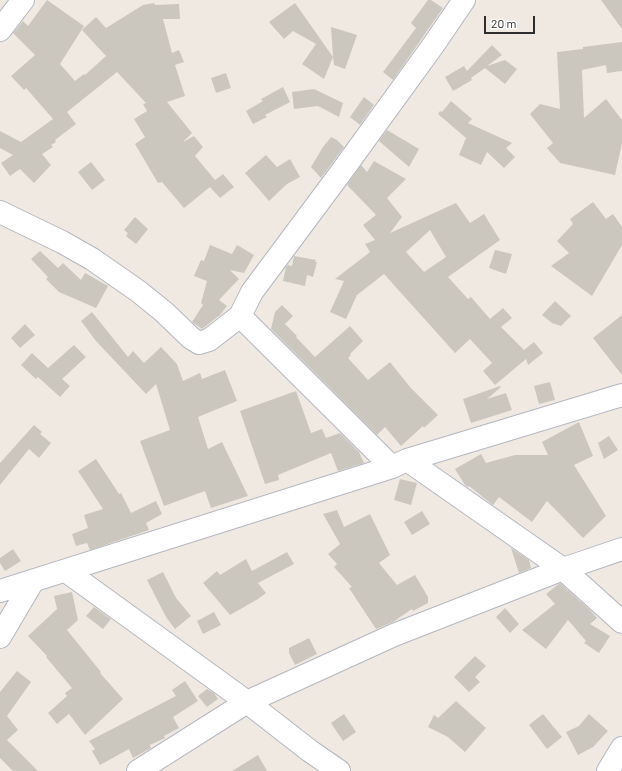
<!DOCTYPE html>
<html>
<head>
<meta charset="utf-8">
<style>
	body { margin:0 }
	#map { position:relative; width:622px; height:771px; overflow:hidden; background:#efe9e1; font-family:Barlow,sans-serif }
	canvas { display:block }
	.scale { position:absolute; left:484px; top:16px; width:51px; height:18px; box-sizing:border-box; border:2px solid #2e2e2e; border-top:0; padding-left:5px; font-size:12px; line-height:14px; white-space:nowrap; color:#2e2e2e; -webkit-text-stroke:3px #fff; paint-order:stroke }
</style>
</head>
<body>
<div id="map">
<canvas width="622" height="771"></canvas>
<div class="scale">20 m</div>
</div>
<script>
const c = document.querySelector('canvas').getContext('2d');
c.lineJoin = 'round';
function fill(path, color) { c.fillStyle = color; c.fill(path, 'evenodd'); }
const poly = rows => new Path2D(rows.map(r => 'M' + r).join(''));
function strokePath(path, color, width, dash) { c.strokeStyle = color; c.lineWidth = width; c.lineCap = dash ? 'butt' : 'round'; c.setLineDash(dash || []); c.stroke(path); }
const building = poly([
	[47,0,84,26,60,64,75,81,84,74,85,75,106,56,82,30,96,17,106,28,143,5,154,3,155,5,179,4,180,19,163,19,172,53,179,50,184,62,175,65,185,96,167,102,192,133,183,142,194,136,203,147,195,156,215,180,223,174,234,187,220,198,210,187,184,208,162,182,158,183,135,144,145,137,134,119,147,111,143,104,146,103,117,72,67,112,76,124,55,140,56,142,51,145,53,147,42,154,51,165,34,183,20,169,10,176,1,163,13,155,0,148,0,131,21,142,53,119,26,88,24,90,11,76,35,55,13,33,23,21,28,26],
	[428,0,431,0,443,8,393,80,383,72,416,28,411,23],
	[601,0,622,0,622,29],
	[295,3,333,57,331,27,357,35,345,69,334,65,333,57,324,79,302,64,316,44,293,31,284,39,269,22],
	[622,42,622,71,607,73,606,65,582,70,584,118,606,99,622,120,622,143,615,175,560,163,547,148,553,143,530,114,540,104,560,109,557,52,583,49,583,47],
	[492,45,502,55,487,66,505,60,517,69,505,84,485,68,471,78,472,80,453,91,445,77,464,66,467,71],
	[226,73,231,88,216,93,211,78],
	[283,87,290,102,265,115,267,117,253,124,246,111,263,101,261,99],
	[314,89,343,103,339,117,318,106,294,109,292,92],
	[364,97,374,105,360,125,350,117],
	[451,101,472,119,468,123,512,143,506,148,515,157,504,168,487,152,481,165,459,155,466,138,438,114,440,111,442,112],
	[387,130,419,149,409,167,379,141],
	[331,137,337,140,344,147,321,178,311,167,323,147],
	[266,155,277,167,290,159,300,177,287,184,269,201,245,173],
	[374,161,406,179,387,198,402,217,390,233,456,203,470,223,484,214,500,240,448,277,468,299,471,297,490,319,503,308,512,318,501,327,524,350,534,342,543,353,528,365,526,359,495,385,483,371,492,363,470,339,455,353,384,274,357,295,346,319,330,312,344,281,335,279,370,252,365,244,375,240,363,225,376,215,347,185,361,165,367,172],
	[430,230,446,257,424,272,406,252],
	[91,162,105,180,92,190,78,172],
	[593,202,606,219,613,214,622,227,622,245,592,296,551,266,569,253,557,241,573,224,570,219],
	[135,217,148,229,136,244,126,236,128,233,124,230],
	[210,245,232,254,237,245,254,255,244,273,230,270,239,279,219,300,227,306,220,315,202,329,192,322,203,305,201,303,207,281,194,276,201,260,204,261],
	[495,250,512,254,506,274,489,268],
	[40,251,58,268,63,263,81,280,85,273,108,286,96,308,59,292,46,279,48,277,31,259],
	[294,256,316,260,315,262,317,262,313,277,307,275,305,286,283,281,286,267,288,265,292,266],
	[555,301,571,316,561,326,552,323,542,315],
	[282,305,293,316,285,324,297,336,296,337,315,357,350,326,363,341,350,354,351,355,348,358,368,380,390,362,410,387,438,415,424,428,423,426,401,446,385,427,377,435,271,329,275,312],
	[92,312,128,357,133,351,144,363,161,347,177,364,183,381,200,373,202,379,225,370,237,401,198,417,208,449,222,442,248,496,211,508,205,491,164,506,140,441,170,430,156,384,146,394,96,341,81,321],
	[622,315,622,375,593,338],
	[25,324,35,335,20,348,11,338],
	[74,345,86,357,62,379,70,386,60,397,38,377,36,379,21,365,32,353,48,368],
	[550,382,555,400,539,404,534,386],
	[500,386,501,387,487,399,506,393,512,410,471,423,463,399],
	[296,391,311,433,322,429,326,438,340,433,359,452,364,463,338,471,331,453,278,475,279,480,265,484,240,411],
	[579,422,593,456,574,465,606,516,583,538,547,501,532,522,499,497,493,505,469,486,468,487,465,485,455,469,481,454,486,463,515,455,548,455,542,442],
	[34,425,42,432,40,434,51,443,39,458,29,449,0,485,0,463],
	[609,436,618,450,604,459,598,443],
	[96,459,119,494,121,493,131,513,156,501,162,514,146,523,149,530,90,550,87,543,76,546,72,534,88,528,84,515,103,509,78,471],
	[400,479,417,483,411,505,394,500],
	[337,510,344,527,370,514,390,555,379,563,397,585,415,575,428,597,428,603,413,611,412,609,393,622,376,629,349,588,352,587,334,567,337,564,328,554,340,544,323,514],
	[422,511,430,524,412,535,404,522],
	[511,548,529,560,531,568,519,573],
	[13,549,21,561,5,571,0,563,0,558],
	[287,552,294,564,258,583,266,593,258,599,230,615,203,583,217,571,220,575,246,559,252,571],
	[163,572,176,598,191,616,175,629,166,617,147,580],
	[560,583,589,609,597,618,590,624,610,636,599,653,584,643,586,641,568,620,546,649,522,630,555,604,546,594],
	[72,592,78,620,67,630,101,672,100,673,123,699,85,735,69,714,57,724,48,713,67,696,65,693,72,688,46,657,47,656,28,636,57,609,54,596],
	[94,607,111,619,103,629,86,616],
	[505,608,519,624,510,633,496,617],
	[214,612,221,625,203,634,197,621],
	[309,638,317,654,295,665,289,653,289,648],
	[475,656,486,666,475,677,480,682,469,692,454,677],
	[17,671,31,682,7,716,18,730,7,740,38,771,13,771,0,758,0,692],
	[185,681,198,701,173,717,179,728,164,736,165,738,150,745,151,748,133,758,129,749,100,765,92,751,95,749,89,741,176,696,172,690],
	[207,689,214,693,218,699,207,707,198,696],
	[456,701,486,728,465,752,448,737,428,727,434,715,438,718],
	[344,714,356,732,343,741,331,723],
	[543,714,562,737,547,749,529,725],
	[589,714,608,731,593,747,578,755,566,732,579,726],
	[258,755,267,771,232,771]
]);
const minor = poly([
	[0,30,23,0],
	[0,212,62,242,92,259,138,291,164,312,191,338,199,343,209,340,240,316,252,292,342,171,432,47,464,0],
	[240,316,392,467],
	[407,460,563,569,622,622],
	[66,571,247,702,310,751,339,771],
	[0,591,392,467,407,460,622,395],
	[0,637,33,581],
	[138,771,247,702,394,635,563,569,622,549],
	[608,771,622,748]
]);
fill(building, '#cbc7bf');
strokePath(minor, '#b4b7c1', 24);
strokePath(minor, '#fff', 22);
</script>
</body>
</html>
